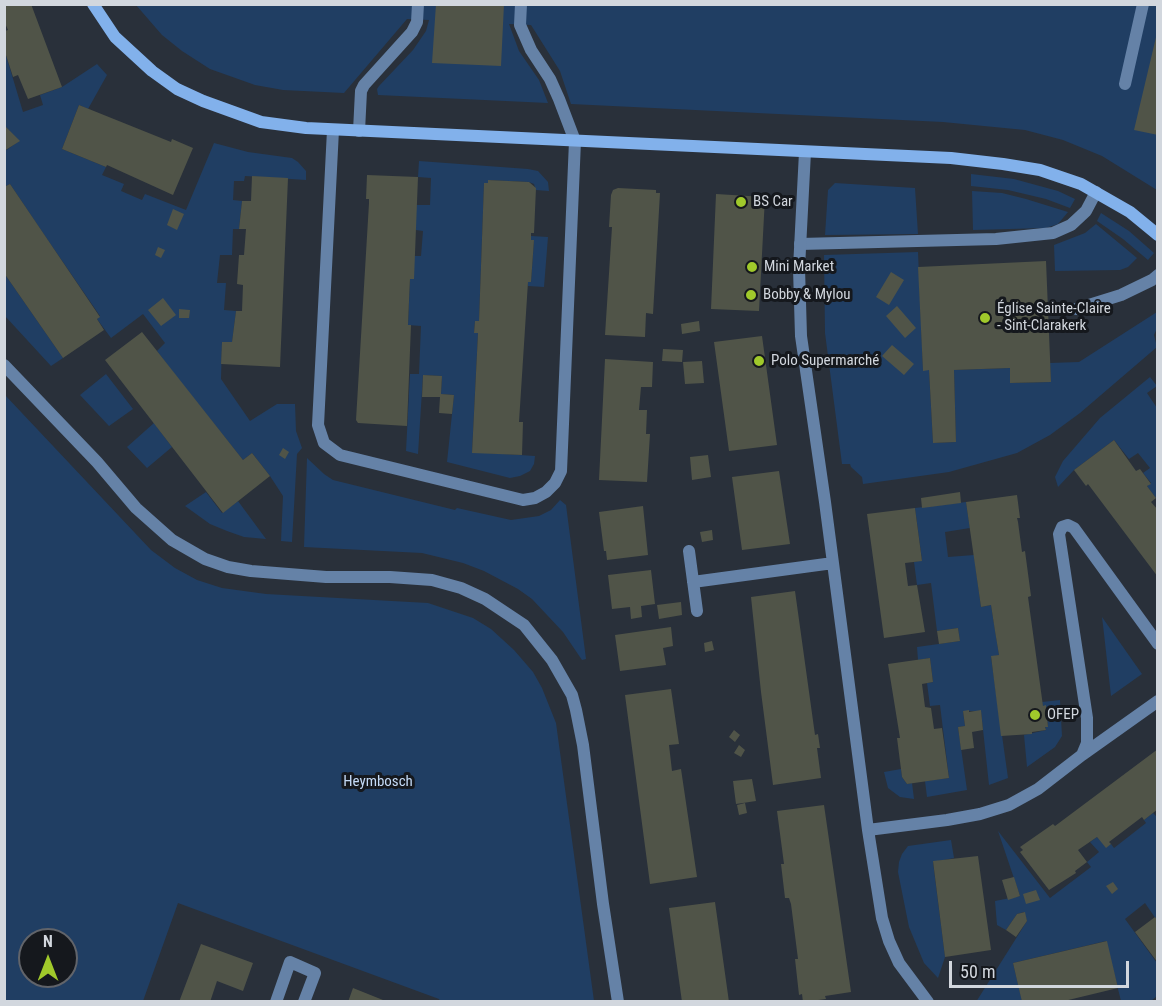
<!DOCTYPE html>
<meta charset="utf-8">
<style>
body{margin:0}
#map{position:relative;width:1162px;height:1006px;overflow:hidden;background:#29303a;font-family:"Roboto Condensed",sans-serif}
canvas{display:block}
.frame{position:absolute;inset:0;border:6px solid #d2d7de;pointer-events:none}
.north{position:absolute;left:18px;top:928px;width:60px;height:60px;box-sizing:border-box;background:#15181d;border:2px solid #61646a;border-radius:50%;rotate:0deg;font-size:16px;font-weight:700;line-height:24px;text-align:center;color:#d2d7de}
.north::after{content:'';display:block;margin:auto;width:21px;height:27px;background:#a0c92b;clip-path:polygon(50% 0,100% 100%,50% 72%,0 100%)}
.scale{position:absolute;left:949px;top:961px;width:180px;height:27px;box-sizing:border-box;border:3px solid #d2d7de;border-top:0;padding-left:8px;font-size:18px;line-height:21px;white-space:nowrap;color:#d2d7de;-webkit-text-stroke:4px #15181d;paint-order:stroke}
</style>
<div id="map">
<canvas width="1162" height="1006"></canvas>
<div class="frame"></div>
<div class="north">N</div>
<div class="scale">50 m</div>
</div>
<script>
const c = document.querySelector('canvas').getContext('2d');
c.lineJoin = 'round';
function fillPath(path, color) { c.fillStyle = color; c.fill(path, 'evenodd'); }
const toPath = rows => new Path2D(rows.map(r => 'M' + r).join(''));
function strokePath(path, color, width, dash) { c.strokeStyle = color; c.lineWidth = width; c.lineCap = dash ? 'butt' : 'round'; c.setLineDash(dash || []); c.stroke(path); }
function label(font, color, halo, rows, align = 'center') {
  c.font = font + ' "Roboto Condensed",sans-serif'; c.lineWidth = 6; c.setLineDash([]); c.textBaseline = 'middle'; c.strokeStyle = halo; c.fillStyle = color; for (const [text, x, y, turn = 0] of rows) {
    c.save(); c.translate(x, y); c.rotate((+turn || 0) * Math.PI / 180); c.textAlign = isNaN(turn) ? turn : align; if (halo) c.strokeText(text, 0, 0); c.fillText(text, 0, 0); c.restore();
  }
}
fillPath(toPath([
 [136,5,1157,5,1157,190,1102,156,1063,140,1025,130,943,122,571,104,560,71,531,25,509,24,519,51,539,80,548,103,378,95,377,89,379,86,413,50,426,31,429,20,407,19,344,93,283,90,255,85,210,69,182,51,162,35],
 [5,52,23,112,43,105,40,95,62,87,97,64,107,75,88,109,79,105,62,149,106,167,102,175,124,184,121,191,142,200,145,194,186,210,214,143,248,152,292,158,298,162,306,171,306,180,245,176,244,181,234,181,233,200,242,201,239,229,233,229,232,255,220,255,217,283,226,283,224,310,236,311,232,342,222,342,221,379,250,421,277,404,295,404,296,431,302,448,297,454,292,542,281,541,283,496,270,476,252,453,243,460,175,375,157,351,165,343,143,314,111,338,97,319,100,316,43,233,10,184,6,186,5,184,5,151,19,141,5,126],
 [419,161,528,169,538,171,548,182,549,191,536,190,534,184,529,182,488,180,488,183,484,183,479,321,475,321,474,333,478,333,472,452,535,456,534,464,530,471,520,476,510,478,447,462,454,395,441,394,442,376,423,375,418,454,406,451,410,374,419,374,421,326,408,325,410,279,414,256,421,256,423,231,416,230,416,205,430,205,431,178,418,177],
 [971,174,1014,179,1058,191,1075,199,1070,208,1046,199,1008,190,971,186],
 [835,183,915,188,918,234,825,235,828,190],
 [972,191,1002,193,1026,199,1068,212,1058,224,1046,228,973,230],
 [1101,213,1129,231,1154,253,1148,260,1123,239,1097,221],
 [1096,224,1137,258,1128,267,1120,270,1055,271,1054,245,1085,233],
 [531,236,548,237,544,287,528,286,528,282,531,282,534,240,531,240],
 [918,252,923,370,929,370,933,443,956,442,954,370,1010,368,1011,383,1051,382,1050,363,1079,362,1157,312,1157,328,1154,335,1157,347,1080,413,1050,435,1017,453,949,472,863,484,862,477,851,467,850,464,842,464,825,333,824,255],
 [4,273,63,358,51,366,5,316],
 [106,374,133,409,109,426,80,395],
 [1150,377,1157,386,1147,393,1157,408,1157,497,1156,498,1147,486,1151,483,1143,473,1150,468,1138,453,1129,459,1114,440,1074,470,1058,487,1055,477,1063,461,1100,418],
 [5,395,151,550,175,568,197,580,222,588,266,594,428,603,473,618,491,629,514,650,533,672,542,688,556,723,594,1001,440,1001,439,999,178,903,143,1001,5,1001],
 [30,940,66,940,66,976,30,976],
 [154,423,172,447,147,468,127,447],
 [307,458,324,474,333,480,455,510,457,508,511,520,539,516,551,510,560,500,566,505,586,659,582,660,563,632,532,599,518,589,484,571,463,563,422,553,304,547],
 [206,492,222,513,238,501,266,539,244,537,227,531,210,524,185,506],
 [966,502,970,528,945,532,948,557,974,555,981,607,991,605,999,655,991,657,1008,778,989,785,981,711,963,711,965,726,958,727,967,790,927,797,925,781,949,778,940,705,930,706,927,683,933,682,930,658,918,660,917,647,960,641,958,628,937,631,931,583,917,585,914,562,922,560,915,508],
 [1102,617,1142,674,1111,696,1103,625],
 [1060,700,1062,736,1055,747,1027,767,1024,735,1046,730,1045,727,1048,726,1046,706,1043,706,1042,702],
 [901,769,902,777,907,784,912,783,914,799,900,797,888,788,884,772],
 [1153,813,1158,818,1157,915,1156,919,1145,903,1125,919,1157,963,1157,996,1151,1001,1121,1001,1106,941,1013,963,1022,1001,976,1002,1027,921,1024,912,1017,914,1006,930,997,925,995,901,1020,896,998,831,1050,898,1091,867,1087,862,1099,852,1090,842,1097,837,1106,847,1111,844,1114,848,1146,823,1144,820],
 [951,840,954,858,933,862,945,957,938,978,924,963,909,927,898,872,899,862,902,854,908,846]
]), '#203e63');
fillPath(toPath([
 [4,4,31,4,62,87,28,99,18,75,13,77,5,52,5,31,8,30,4,21],
 [436,4,504,4,501,66,432,63],
 [1157,33,1158,33,1158,135,1134,130],
 [79,105,171,142,172,139,193,148,173,195,107,165,106,167,62,149],
 [4,125,20,141,4,151],
 [367,175,418,177,414,279,410,279,409,301,408,325,411,325,407,426,358,423,356,420,369,203,369,199,366,199],
 [252,176,288,178,280,367,221,364,222,342,232,342,236,311,242,311,243,285,237,284,239,255,244,255,246,229,239,229,242,201,251,201],
 [488,180,529,182,536,188,534,233,531,233,531,240,534,240,531,282,528,282,519,422,523,422,522,455,472,453,478,333,474,333,475,321,479,321,484,183,488,183],
 [4,184,6,186,10,184,100,317,97,319,104,330,63,358,4,273],
 [618,188,656,190,656,193,660,193,653,314,646,313,645,337,605,335,612,227,609,227,611,195,613,190],
 [716,194,765,197,759,311,711,309],
 [173,209,184,214,177,230,167,225],
 [158,247,165,250,161,258,155,255],
 [1046,261,1051,382,1010,383,1010,368,954,370,956,442,933,443,929,370,923,371,918,267],
 [891,272,904,280,889,305,876,297],
 [163,298,176,315,161,326,148,310],
 [897,306,916,328,905,338,886,316],
 [179,309,190,310,189,318,179,318],
 [699,321,700,331,682,334,681,324],
 [142,332,243,460,252,453,270,476,223,513,105,360],
 [762,336,777,445,729,451,714,342],
 [892,345,914,364,904,375,882,356],
 [663,349,683,350,682,362,662,361],
 [605,359,653,362,652,387,641,387,639,410,647,410,646,434,650,434,647,482,599,480],
 [702,361,704,383,685,384,683,362],
 [423,375,442,376,441,394,454,395,452,414,439,413,440,397,422,397],
 [1114,440,1136,471,1140,469,1151,484,1147,486,1156,498,1151,502,1158,510,1158,577,1088,484,1086,486,1074,470],
 [283,448,289,452,285,459,279,455],
 [708,455,711,477,692,480,690,457],
 [779,471,790,544,742,550,732,477],
 [960,492,961,503,922,508,921,498],
 [1017,495,1020,518,1017,518,1018,522,1022,552,1025,551,1031,596,1028,597,1043,706,1046,705,1048,727,1045,727,1046,730,1032,732,1032,734,1001,736,991,656,999,655,995,631,991,605,981,607,966,502],
 [643,506,648,555,607,560,606,551,604,551,599,512],
 [915,508,922,561,905,563,908,586,917,585,925,632,884,638,867,514],
 [712,530,713,540,702,542,700,532],
 [651,570,655,604,641,606,642,617,631,619,630,607,612,609,608,575],
 [795,591,815,735,818,734,820,748,817,748,821,778,773,785,761,692,751,597],
 [681,602,682,615,659,619,657,605],
 [671,627,673,646,663,648,666,665,620,671,615,635],
 [958,628,960,641,939,644,937,631],
 [712,641,714,650,705,652,704,643],
 [930,658,933,682,922,684,925,707,931,708,934,729,942,728,949,778,907,784,902,777,897,738,900,738,888,664],
 [671,689,679,744,669,745,672,771,681,769,697,877,650,884,625,695],
 [969,710,969,712,981,710,983,730,972,732,974,748,961,750,958,727,965,726,963,711],
 [734,730,740,735,735,742,729,737],
 [739,745,745,750,741,757,734,753],
 [1158,749,1158,809,1144,820,1142,817,1109,842,1111,844,1106,848,1097,837,1078,850,1087,862,1075,871,1076,873,1049,890,1020,852,1023,850,1020,847,1053,824,1055,826],
 [752,779,756,801,736,804,733,781],
 [745,803,747,813,739,815,737,805],
 [824,805,851,992,825,996,826,999,803,1002,802,994,799,995,795,959,798,959,791,904,789,898,785,898,781,864,784,864,777,811],
 [978,856,991,950,945,957,933,861],
 [1014,877,1020,896,1008,900,1002,880],
 [1113,882,1118,889,1112,894,1106,886],
 [1036,890,1040,900,1026,904,1023,894],
 [715,902,729,1002,682,1002,669,908],
 [1025,912,1027,921,1016,937,1006,930,1017,914],
 [1155,917,1158,921,1158,963,1135,932],
 [1107,941,1118,988,1060,1002,1022,1002,1013,963],
 [201,944,253,963,243,991,217,981,210,1002,179,1002],
 [353,988,383,1000,383,1002,348,1002]
]), '#505448');
strokePath(toPath([
 [521,4,520,25,531,50,550,79,559,99,575,141],
 [1125,84,1143,4],
 [359,131,361,91,364,85,412,32,417,22,418,4],
 [800,244,996,239,1053,233,1071,225,1086,211,1096,192],
 [1076,309,1121,295,1152,280,1158,275]
]), '#6582a7', 12);
strokePath(toPath([
 [333,130,318,425,324,443,340,455,523,500,535,498,546,492,555,483,561,471,575,141],
 [805,152,799,268,801,336,825,502,868,830,882,918,889,941,899,963,928,1002],
 [4,365,97,462,136,508,172,540,205,559,228,567,251,571,326,577,390,577,432,580,461,588,485,599,524,625,552,660,572,695,576,710,583,745,603,904,618,1002],
 [689,551,697,611],
 [693,582,833,563],
 [1158,644,1074,528,1068,525,1062,527,1059,534,1087,718,1087,743,1082,755,1158,701],
 [868,830,947,820,980,814,1009,805,1038,789,1082,755],
 [276,1002,290,962,315,973,304,1002]
]), '#6582a7', 12);
strokePath(toPath([
 [93,4,115,37,152,71,177,89,203,101,261,122,306,128,951,158,1003,164,1040,170,1081,184,1130,212,1158,235]
]), '#82b1eb', 12);
for (const [x, y, r, color] of [
 [741,202,6,"#a0c92b"],
 [752,267,6,"#a0c92b"],
 [751,295,6,"#a0c92b"],
 [985,318,6,"#a0c92b"],
 [759,361,6,"#a0c92b"],
 [1035,715,6,"#a0c92b"]
]) { const dot = new Path2D(); dot.arc(x, y, r, 0, 2 * Math.PI); c.fillStyle = color; c.fill(dot); strokePath(dot, '#15181d', 2); }
label('15px', '#d2d7de', '#15181d', [
 ["BS Car",753,202],
 ["Mini Market",764,267],
 ["Bobby & Mylou",763,295],
 ["Église Sainte-Claire",997,309],
 ["- Sint-Clarakerk",997,326],
 ["Polo Supermarché",771,361],
 ["OFEP",1047,715]
], 'left');
label('15px', '#c4daf6', '#15181d', [
 ["Heymbosch",378,782]
]);
</script>
